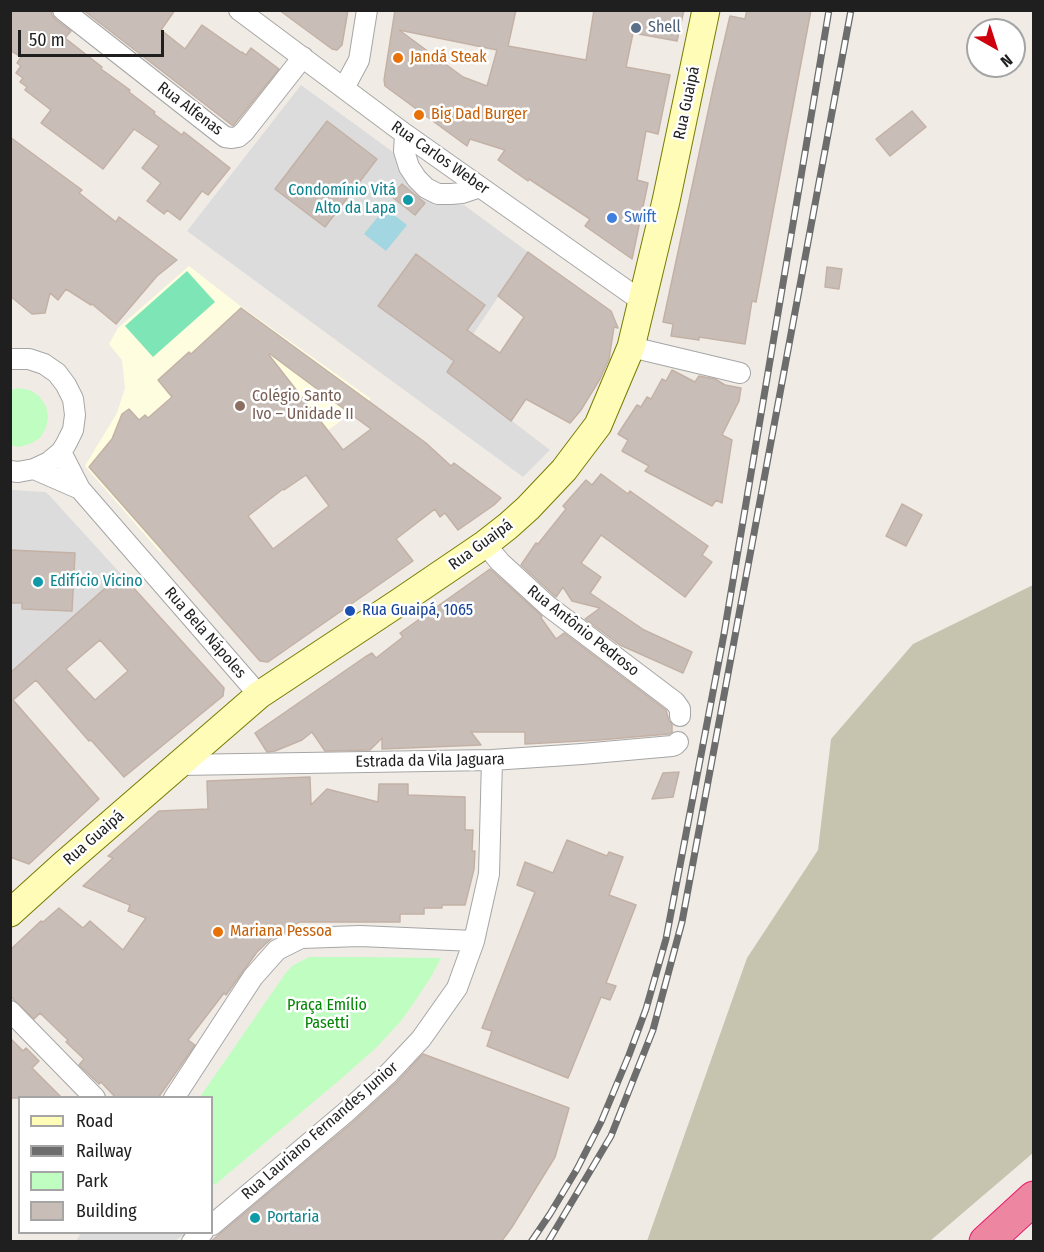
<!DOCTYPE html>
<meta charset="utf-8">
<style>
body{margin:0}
#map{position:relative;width:1044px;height:1252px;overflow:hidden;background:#f0ece5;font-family:"Fira Sans Condensed",sans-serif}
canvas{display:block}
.frame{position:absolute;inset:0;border:12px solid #1f1f1f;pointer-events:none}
.legend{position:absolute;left:18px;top:1096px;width:195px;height:138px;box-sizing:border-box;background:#fff;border:2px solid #a5a5a5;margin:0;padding:8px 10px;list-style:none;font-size:18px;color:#1f1f1f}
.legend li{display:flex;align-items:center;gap:12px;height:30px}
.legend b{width:30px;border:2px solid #a5a5a5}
.north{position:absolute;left:966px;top:18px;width:60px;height:60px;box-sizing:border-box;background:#fff;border:2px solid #a5a5a5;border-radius:50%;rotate:141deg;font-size:16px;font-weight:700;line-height:24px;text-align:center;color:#1f1f1f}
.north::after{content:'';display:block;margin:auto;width:21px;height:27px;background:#ce000e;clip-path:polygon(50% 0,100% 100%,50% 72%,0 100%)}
.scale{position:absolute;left:18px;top:30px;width:146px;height:27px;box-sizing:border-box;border:3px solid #1f1f1f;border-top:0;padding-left:8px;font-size:18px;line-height:21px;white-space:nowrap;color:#1f1f1f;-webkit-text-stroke:4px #fff;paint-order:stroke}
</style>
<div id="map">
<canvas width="1044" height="1252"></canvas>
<div class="frame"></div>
<ul class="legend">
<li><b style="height:8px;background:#fefcb6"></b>Road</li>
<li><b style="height:8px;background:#6d6d6d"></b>Railway</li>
<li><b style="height:16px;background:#bffdc0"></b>Park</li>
<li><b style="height:16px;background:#c9beb7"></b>Building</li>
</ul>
<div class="north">N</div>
<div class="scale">50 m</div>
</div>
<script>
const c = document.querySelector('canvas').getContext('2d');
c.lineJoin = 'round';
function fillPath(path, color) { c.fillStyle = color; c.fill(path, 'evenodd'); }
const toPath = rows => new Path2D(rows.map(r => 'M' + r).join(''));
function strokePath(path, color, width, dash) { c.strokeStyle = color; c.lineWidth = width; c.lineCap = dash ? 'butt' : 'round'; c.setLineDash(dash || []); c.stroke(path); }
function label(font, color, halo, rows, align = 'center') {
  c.font = font + ' "Fira Sans Condensed",sans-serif'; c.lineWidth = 5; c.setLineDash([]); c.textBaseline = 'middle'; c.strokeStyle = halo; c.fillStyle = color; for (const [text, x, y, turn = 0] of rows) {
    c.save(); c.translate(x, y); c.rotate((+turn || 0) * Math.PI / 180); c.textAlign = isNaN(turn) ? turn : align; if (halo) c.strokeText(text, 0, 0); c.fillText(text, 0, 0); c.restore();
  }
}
fillPath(toPath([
 [301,85,393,152,398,170,408,184,422,195,444,203,464,205,528,252,448,372,550,450,523,477,187,231],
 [11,490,45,492,49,495,121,574,11,673],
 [77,1233,186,1233,175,1241,76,1241,80,1235]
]), '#dddcdc');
fillPath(toPath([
 [189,266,239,305,371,399,160,552,85,466,117,413,125,388,122,360,109,344,118,328]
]), '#fffddf');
fillPath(toPath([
 [1033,585,1033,1153,930,1241,647,1241,747,958,818,850,831,739,913,644]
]), '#c6c4af');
fillPath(toPath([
 [18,388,30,390,39,396,46,406,48,417,46,428,40,438,30,444,19,447,10,445,11,390],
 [309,957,357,957,441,958,431,977,413,1004,400,1022,377,1047,342,1078,216,1184,212,1185,212,1098,200,1097,285,974,292,966]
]), '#bffdc0');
fillPath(toPath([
 [187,271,215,302,153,357,125,326]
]), '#7ee5b6');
fillPath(toPath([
 [385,208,407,225,386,251,364,234]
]), '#a2d7e1');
const building = toPath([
 [10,10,51,10,52,15,55,19,71,31,65,38,102,67,101,69,130,90,129,92,155,112,154,114,182,135,184,132,230,168,208,195,202,191,180,220,167,210,164,214,147,201,161,183,142,168,159,146,134,129,103,169,41,123,51,110,25,90,27,87,20,82,23,78,16,73,21,66,17,63,21,57,10,50,10,10],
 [83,10,175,10,161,30,185,49,202,25,242,53,242,52,246,55,251,48,279,69,233,126,83,10],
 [279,10,348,10,342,45,337,50,332,49,279,10],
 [395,10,516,10,508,46,586,60,594,10,684,10,677,41,633,33,626,67,670,75,658,134,646,131,637,180,648,183,632,259,585,226,590,219,529,179,528,181,498,160,505,150,470,139,467,146,385,86,384,80,395,10],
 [399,30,497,50,487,86,463,77,399,30],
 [747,10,811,10,756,302,752,301,745,344,699,337,699,340,671,336,673,324,663,322,714,84,730,16,745,19,747,10],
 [912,111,926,127,890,156,876,139,912,111],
 [327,121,377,159,325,227,275,189,327,121],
 [10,137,82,190,79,193,116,222,119,217,177,260,157,276,116,324,92,304,91,305,66,289,58,300,50,293,45,313,32,314,10,296,10,137],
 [402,184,425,203,415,215,391,196,402,184],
 [528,252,611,311,618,328,614,327,609,359,600,379,581,410,570,423,526,399,511,421,447,372,454,361,378,306,416,254,485,305,467,330,500,353,524,317,498,296,528,252],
 [827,267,842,269,839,289,825,287,827,267],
 [241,308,426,443,451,466,454,463,501,498,494,505,458,530,445,513,440,517,435,509,396,539,413,561,268,662,260,661,89,467,112,439,122,414,129,409,139,420,145,415,148,418,172,397,158,380,189,352,191,354,241,308],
 [270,354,371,429,343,450,269,355,270,354],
 [306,475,329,506,273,549,248,516,283,489,284,490,306,475],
 [672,370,695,382,699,376,715,379,725,385,741,388,739,401,722,435,732,440,722,503,716,500,712,506,645,471,649,466,622,451,628,440,618,434,637,405,641,407,647,397,651,399,662,379,666,381,672,370],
 [601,474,628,494,630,491,708,546,702,555,712,562,685,597,601,535,581,563,601,577,590,593,644,630,692,652,683,673,620,645,585,619,600,608,572,601,563,587,556,597,521,565,536,543,538,544,566,509,563,506,586,480,592,485,601,474],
 [902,504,922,515,906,546,886,536,902,504],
 [10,550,75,553,72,611,22,609,22,603,10,603,10,550],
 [490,569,542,616,541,618,556,639,564,633,666,710,669,721,672,724,672,732,669,734,599,740,525,744,525,732,471,732,481,745,382,749,382,738,370,750,325,751,312,732,302,740,275,751,267,752,255,733,365,657,372,653,376,658,403,637,400,633,490,569],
 [121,574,224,688,223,696,124,777,91,740,89,741,36,680,13,700,99,799,29,864,10,857,10,673,121,574],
 [100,640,128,671,95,700,66,669,100,640],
 [679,772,673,797,652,799,663,773,679,772],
 [310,777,311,805,327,789,378,802,379,784,408,784,408,795,465,797,465,830,473,830,472,851,475,851,474,869,465,905,442,905,442,908,424,908,424,914,400,914,400,922,299,922,281,935,271,939,257,952,226,995,224,993,188,1040,195,1045,158,1098,116,1098,101,1082,99,1084,79,1065,84,1059,66,1042,68,1040,40,1013,34,1019,10,996,10,950,41,921,43,922,59,908,83,928,90,921,123,950,146,918,128,911,130,905,83,886,113,858,108,856,159,811,208,809,207,781,310,777],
 [567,840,607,856,609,852,623,857,609,895,636,905,606,983,616,986,610,1000,601,997,568,1078,487,1046,492,1031,482,1028,535,892,517,885,525,862,553,873,567,840],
 [10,1038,23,1051,26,1048,39,1061,32,1068,62,1098,10,1098,10,1038],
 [423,1054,569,1108,555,1157,512,1227,501,1242,210,1242,353,1122,397,1082,423,1054]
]);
fillPath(building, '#c9beb7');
strokePath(building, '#c3b1a6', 1.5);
const street = toPath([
 [63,10,225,137,232,138,238,137,244,132,303,57],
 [239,10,405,134,643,302],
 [344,88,359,60,367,10],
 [405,134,404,151,409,167,417,179,426,188,438,194,451,194,462,193,480,187],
 [631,347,740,373],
 [10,359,29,359,44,364,57,373,66,385,73,399,75,415,73,430,66,444,61,452,49,462,34,469,18,472,10,471],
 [61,452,80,489,259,695],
 [34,469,80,489],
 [485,544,500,562,548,606,675,702,680,709,680,716],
 [179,765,492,760,582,754,672,746,675,745,678,742],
 [10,1011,95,1098],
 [174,1098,253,977,277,950,301,938,360,936,474,941],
 [212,1225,345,1113,389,1073,421,1039,457,988,474,941,489,874,492,760],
 [192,1242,203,1232]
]);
const secondary = toPath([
 [10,913,63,865,259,695,398,603,485,544,508,526,528,508,564,470,598,425,631,347,666,201,706,10]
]);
const highway = toPath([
 [986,1242,1034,1198]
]);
strokePath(street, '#a6a6a6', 22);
strokePath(secondary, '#777c00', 29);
strokePath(highway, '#e7196e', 35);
strokePath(street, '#fff', 20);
strokePath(secondary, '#fefcb6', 27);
strokePath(highway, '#ed87a1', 33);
const rail = toPath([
 [531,1242,550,1214,577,1169,601,1122,629,1055,646,1009,666,939,724,634,829,10],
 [548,1242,611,1136,653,1030,682,922,851,10]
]);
strokePath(rail, '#6d6d6d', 7);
strokePath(rail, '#fff', 4.5, [14]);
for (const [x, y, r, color] of [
 [636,28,6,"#5c6f8a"],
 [398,58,6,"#e8710a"],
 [419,115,6,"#e8710a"],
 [408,200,6,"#0f9aa8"],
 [612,218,6,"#3f7fe0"],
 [240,406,6,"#8d6e63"],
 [38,582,6,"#0f9aa8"],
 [350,611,6,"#1a4fb4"],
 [218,932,6,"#e8710a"],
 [255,1218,6,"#0f9aa8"]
]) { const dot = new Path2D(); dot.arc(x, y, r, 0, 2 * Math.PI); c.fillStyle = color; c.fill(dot); strokePath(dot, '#fff', 2); }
label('16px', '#4e5e75', '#fff', [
 ["Shell",648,28]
], 'left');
label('16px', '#c56008', '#fff', [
 ["Jandá Steak",410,58],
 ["Big Dad Burger",431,115],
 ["Mariana Pessoa",230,932]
], 'left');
label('16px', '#1f1f1f', '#fff', [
 ["Rua Guaipá",687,103,-78],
 ["Rua Alfenas",190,109,37],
 ["Rua Carlos Weber",440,158,35],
 ["Rua Guaipá",481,545,-36],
 ["Rua Antônio Pedroso",583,631,38],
 ["Rua Bela Nápoles",205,633,49],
 ["Estrada da Vila Jaguara",430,761,-1],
 ["Rua Guaipá",94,838,-41],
 ["Rua Lauriano Fernandes Junior",320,1131,-41]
]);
label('16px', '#0d838f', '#fff', [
 ["Condomínio Vitá",396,191,"right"],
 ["Alto da Lapa",396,209,"right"],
 ["Edifício Vicino",50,582],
 ["Portaria",267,1218]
], 'left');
label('16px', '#366cbe', '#fff', [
 ["Swift",624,218]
], 'left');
label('16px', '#785e54', '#fff', [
 ["Colégio Santo",252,397],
 ["Ivo – Unidade II",252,415]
], 'left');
label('16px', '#164399', '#fff', [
 ["Rua Guaipá, 1065",362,611]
], 'left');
label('16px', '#048606', '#fff', [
 ["Praça Emílio",327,1006],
 ["Pasetti",327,1024]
]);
</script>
